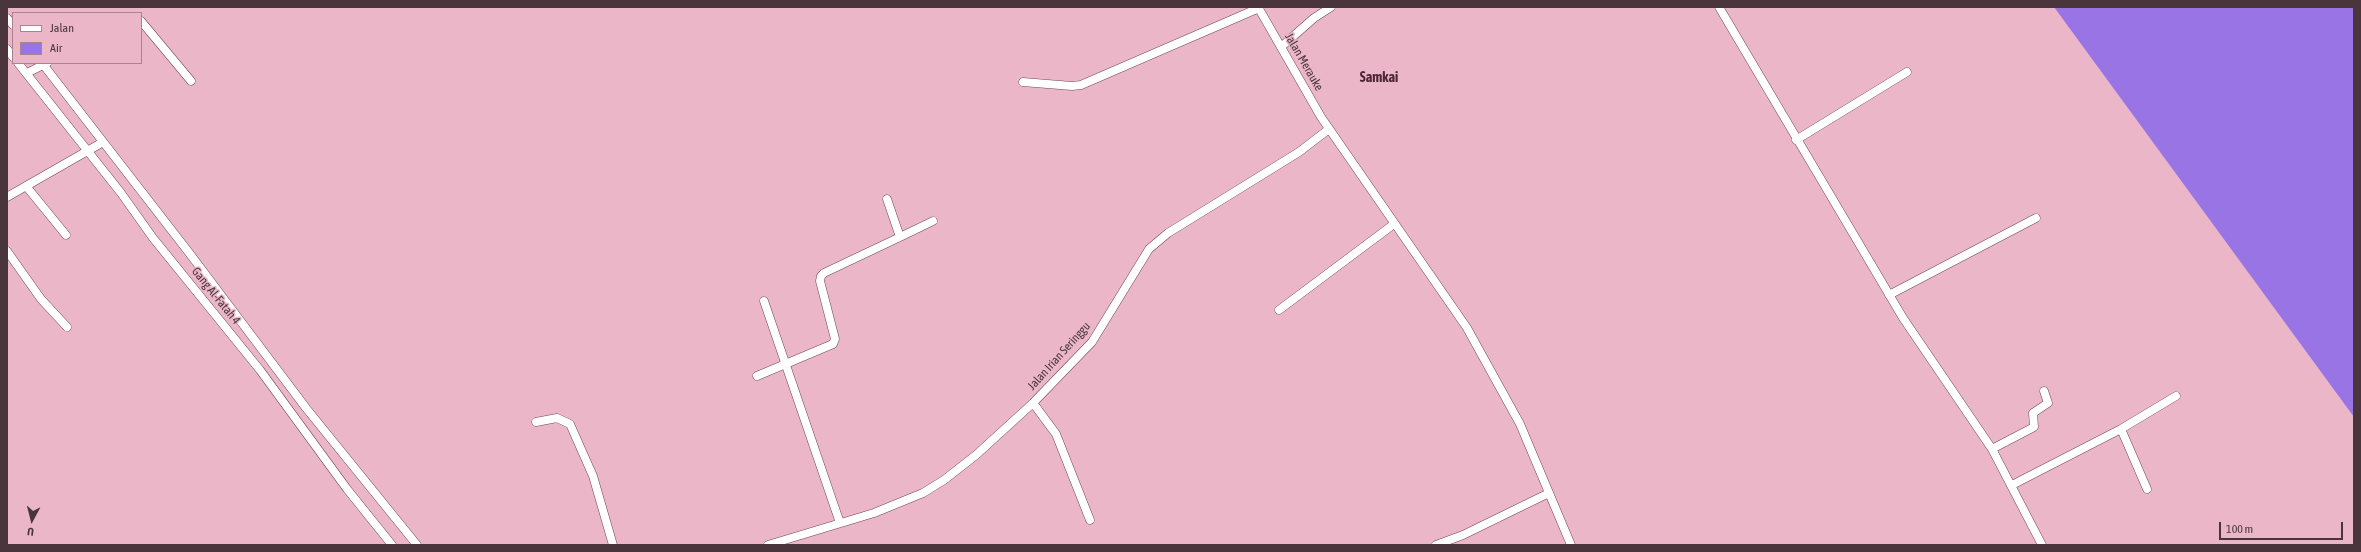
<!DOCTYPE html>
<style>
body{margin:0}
#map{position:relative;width:2361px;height:552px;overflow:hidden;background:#eab6c8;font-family:"Asap Condensed",sans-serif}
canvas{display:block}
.frame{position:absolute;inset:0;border:8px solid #4a353c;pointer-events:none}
.legend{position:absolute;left:12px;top:12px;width:130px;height:52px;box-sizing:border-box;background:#eab6c8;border:1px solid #aa8290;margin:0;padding:5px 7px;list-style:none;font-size:12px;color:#4a353c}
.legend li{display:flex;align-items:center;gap:8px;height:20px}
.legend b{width:20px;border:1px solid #aa8290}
.north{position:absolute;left:12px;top:500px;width:40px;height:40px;-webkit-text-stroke:3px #eab6c8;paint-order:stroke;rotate:187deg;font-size:11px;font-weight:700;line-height:16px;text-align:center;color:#4a353c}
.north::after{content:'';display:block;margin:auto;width:14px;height:18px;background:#4a353c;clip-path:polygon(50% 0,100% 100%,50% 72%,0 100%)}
.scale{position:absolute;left:2219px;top:522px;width:124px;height:18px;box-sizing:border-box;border:2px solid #4a353c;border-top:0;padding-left:5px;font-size:12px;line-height:14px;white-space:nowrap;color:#4a353c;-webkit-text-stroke:3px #eab6c8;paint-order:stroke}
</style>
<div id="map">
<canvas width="2361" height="552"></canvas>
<div class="frame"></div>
<ul class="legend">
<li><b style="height:5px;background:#fff"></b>Jalan</li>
<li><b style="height:11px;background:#9974e5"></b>Air</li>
</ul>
<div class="north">U</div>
<div class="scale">100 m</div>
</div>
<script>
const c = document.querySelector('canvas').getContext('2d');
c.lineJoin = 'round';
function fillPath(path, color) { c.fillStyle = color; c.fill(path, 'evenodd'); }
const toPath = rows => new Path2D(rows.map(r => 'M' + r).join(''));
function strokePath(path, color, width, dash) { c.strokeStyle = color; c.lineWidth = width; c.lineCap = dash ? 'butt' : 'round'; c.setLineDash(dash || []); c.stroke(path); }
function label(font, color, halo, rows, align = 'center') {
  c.font = font + ' "Asap Condensed",sans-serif'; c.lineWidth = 3; c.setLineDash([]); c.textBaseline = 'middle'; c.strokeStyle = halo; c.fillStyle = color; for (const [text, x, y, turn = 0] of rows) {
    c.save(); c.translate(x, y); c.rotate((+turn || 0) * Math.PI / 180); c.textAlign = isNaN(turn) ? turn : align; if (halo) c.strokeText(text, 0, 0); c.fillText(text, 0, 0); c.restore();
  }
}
fillPath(toPath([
 [2054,7,2354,7,2354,417]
]), '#9974e5');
const minor = toPath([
 [1258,7,1321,117,1467,328,1520,424,1571,545],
 [1719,7,1903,318,1992,449,2042,545],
 [7,18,13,25],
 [141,21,191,81],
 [1281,47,1314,18,1331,7],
 [7,49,13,57],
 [18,63,121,193,153,238,260,370,347,489,392,545],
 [42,63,190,254,306,408,417,545],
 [27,73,47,63],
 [1023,82,1072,86,1081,85,1259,8],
 [1796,140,1907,72],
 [26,186,66,235],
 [7,197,103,142],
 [900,237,933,221],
 [7,251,41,299,67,327],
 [1889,295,2036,218],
 [764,301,840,523],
 [1279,310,1394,224],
 [757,376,833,344,835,339,820,281,821,276,824,273,900,237,887,199],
 [1033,403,1056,434,1090,520],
 [536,422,557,418,570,424,593,476,613,545],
 [1992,449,2034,427,2033,413,2048,403,2044,391],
 [2012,485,2121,429],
 [2147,489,2121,429,2176,396],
 [768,545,874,513,923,493,944,480,976,455,1033,403,1092,342,1149,249,1168,233,1299,152,1329,129],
 [1436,545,1463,535,1549,493]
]);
strokePath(minor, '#724656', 9);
strokePath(minor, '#fff', 8);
label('12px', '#4a353c', '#eab6c8', [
 ["Jalan Merauke",1304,62,60],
 ["Gang Al-Fatah 4",216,296,51],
 ["Jalan Irian Seringgu",1059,356,-48]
]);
label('bold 14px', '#502737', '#eab6c8', [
 ["Samkai",1379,78]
]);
</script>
